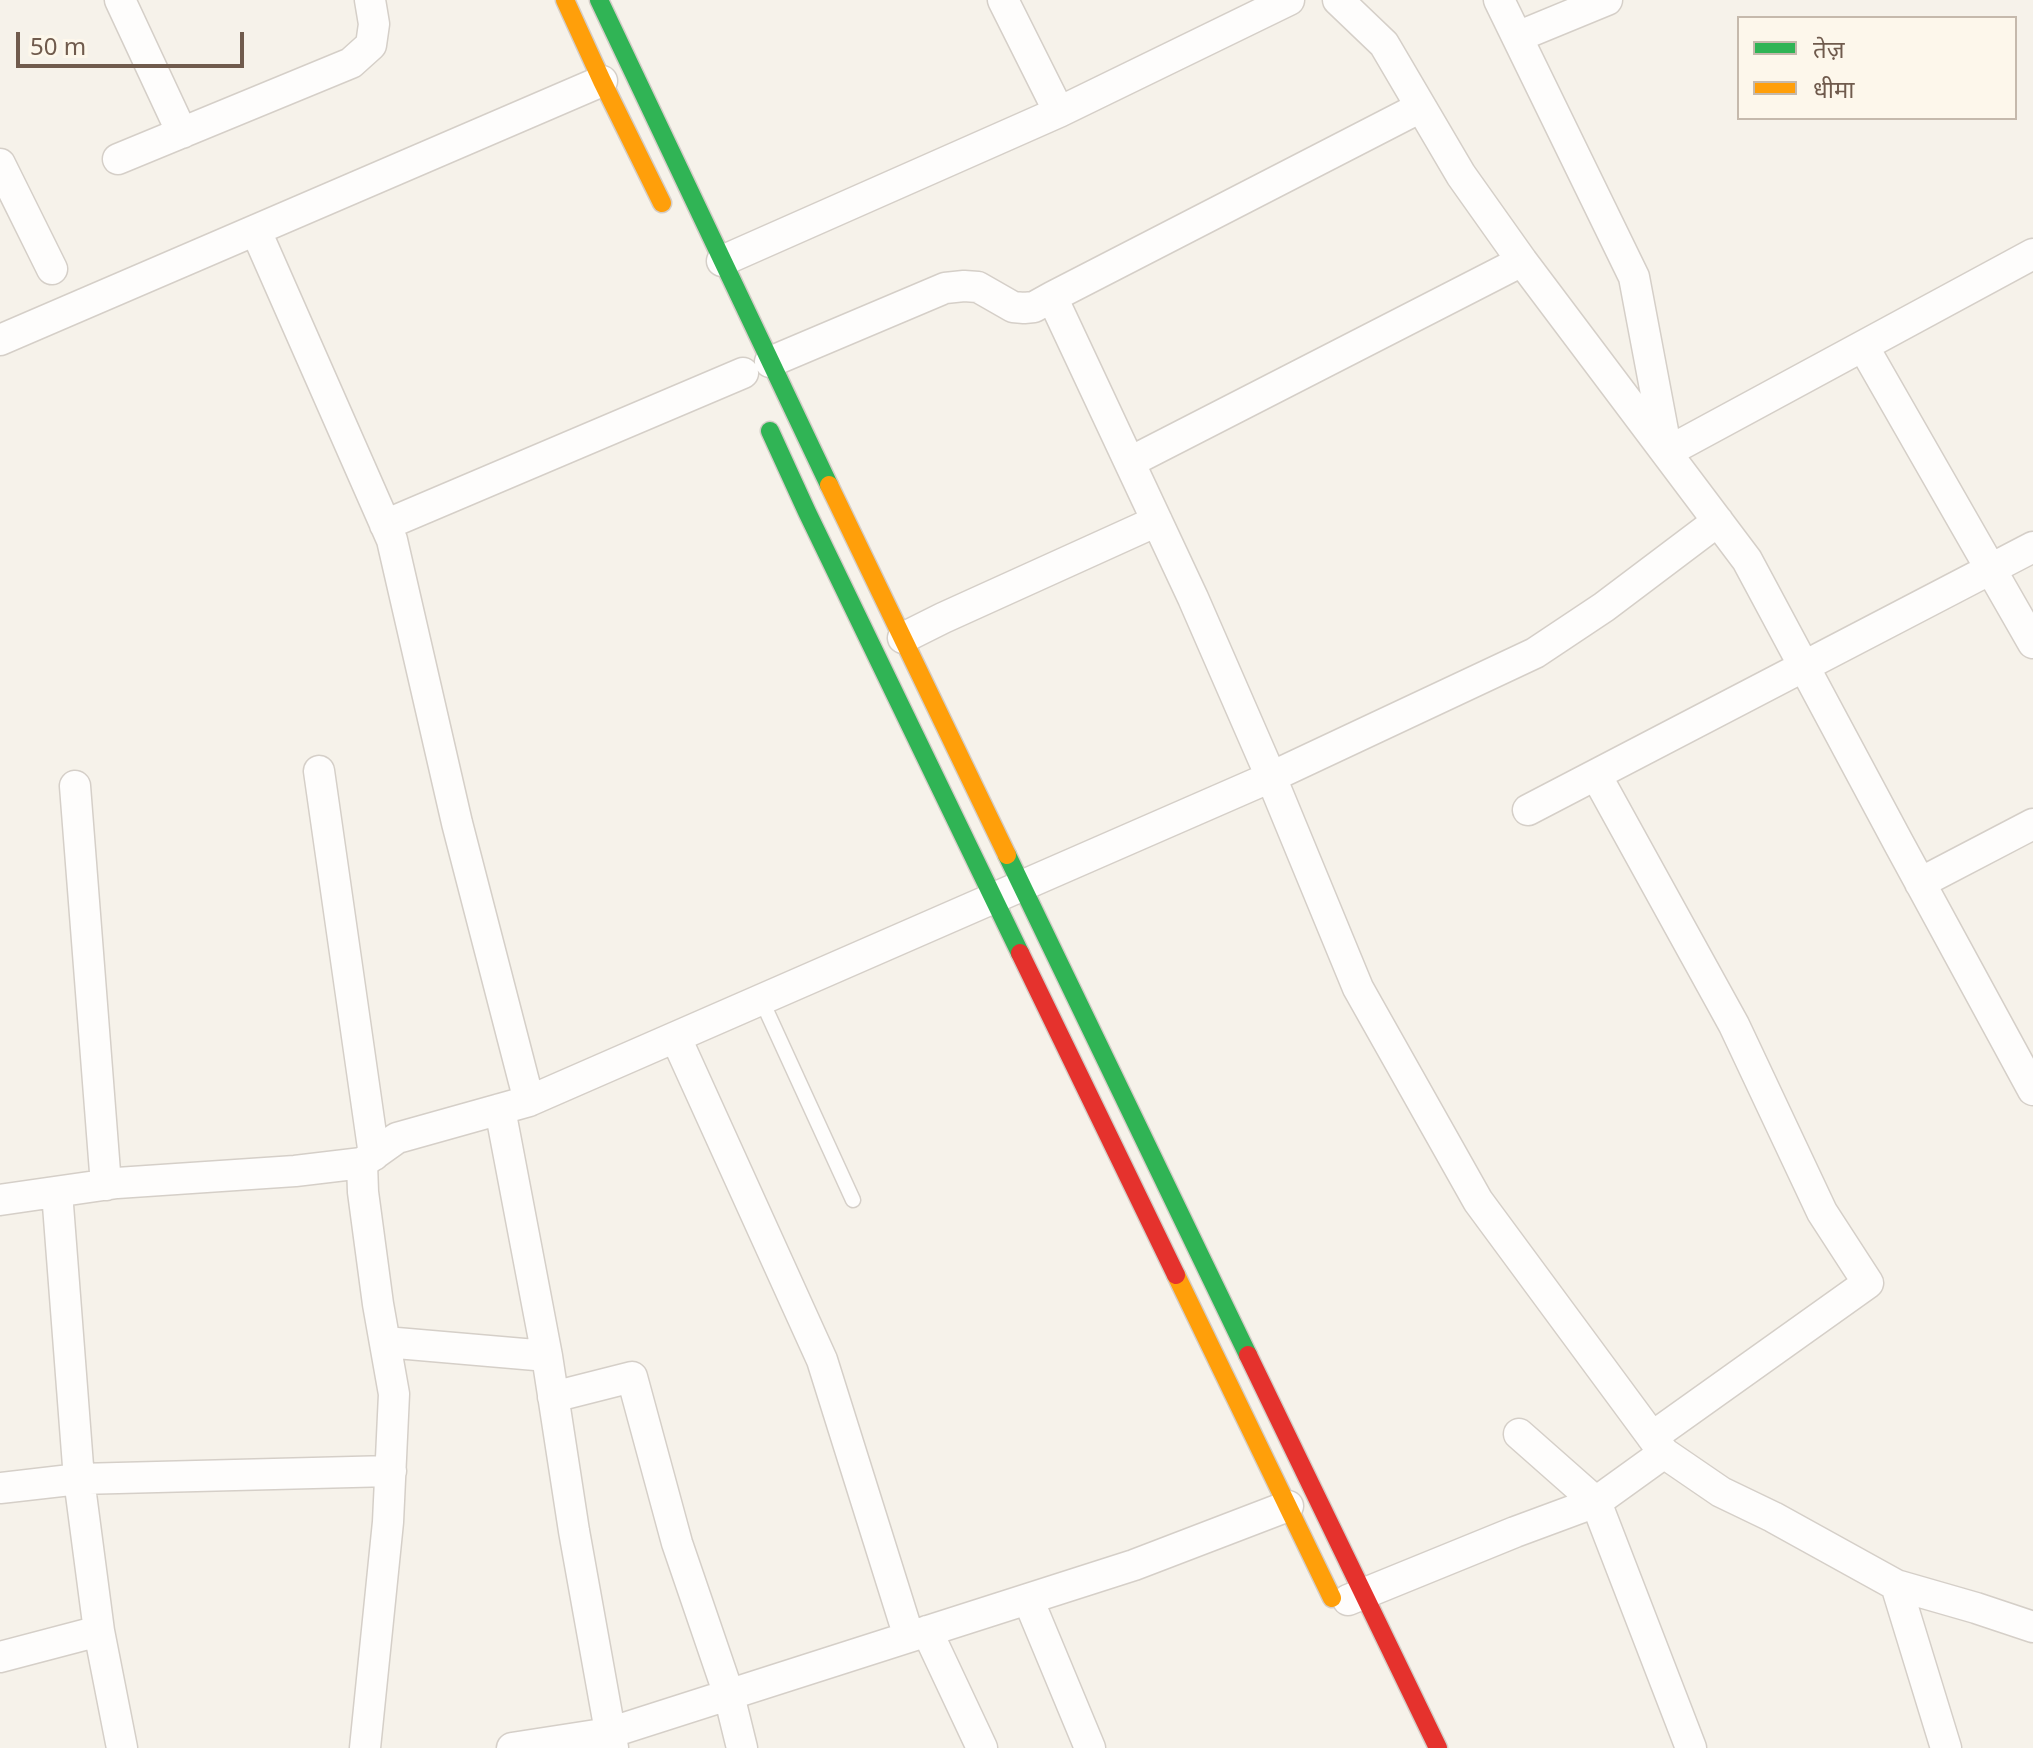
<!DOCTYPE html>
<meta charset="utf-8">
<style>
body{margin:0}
#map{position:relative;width:2033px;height:1748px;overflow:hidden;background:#f6f2ea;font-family:"Noto Sans","Noto Sans Devanagari",sans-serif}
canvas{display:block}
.legend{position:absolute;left:1737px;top:16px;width:280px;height:104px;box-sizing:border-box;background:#fdf7eb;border:2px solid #c5b9ac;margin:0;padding:10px 14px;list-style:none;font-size:24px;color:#705b4d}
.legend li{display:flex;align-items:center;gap:16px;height:40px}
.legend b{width:40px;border:2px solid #c5b9ac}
.scale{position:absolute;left:16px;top:32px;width:228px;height:36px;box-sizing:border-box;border:4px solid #705b4d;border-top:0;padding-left:10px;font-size:24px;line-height:28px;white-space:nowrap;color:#705b4d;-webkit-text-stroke:6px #fdf7eb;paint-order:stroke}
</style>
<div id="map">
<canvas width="2033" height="1748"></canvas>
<ul class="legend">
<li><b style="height:10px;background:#30b455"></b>तेज़</li>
<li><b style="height:10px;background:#ff9f0a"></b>धीमा</li>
</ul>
<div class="scale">50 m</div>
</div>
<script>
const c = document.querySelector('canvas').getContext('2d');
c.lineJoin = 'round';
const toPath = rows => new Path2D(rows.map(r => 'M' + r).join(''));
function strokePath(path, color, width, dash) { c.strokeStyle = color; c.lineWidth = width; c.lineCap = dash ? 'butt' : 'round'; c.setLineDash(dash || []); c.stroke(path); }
const lane = toPath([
 [761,999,853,1200]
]);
const street = toPath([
 [120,0,182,133],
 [1003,0,1059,112],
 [1338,0,1384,44,1461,175,1522,261,1747,560,1898,842,2033,1090],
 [1499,0,1634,277,1667,452,2033,254],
 [1517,37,1607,0],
 [1421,107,1052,297,1193,598,1271,777,1358,988,1478,1201,1664,1453,1721,1492,1773,1517,1896,1585,1976,1608,2033,1627],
 [118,159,351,63,371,45,374,24,370,0],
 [0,164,52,269],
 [256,231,392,540,457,823,529,1101],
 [722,261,1059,112,1289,0],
 [0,340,602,81],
 [1863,346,2033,643],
 [770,362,945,288,964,286,978,287,1013,307,1024,308,1034,307,1052,297],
 [1130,462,1522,261],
 [385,525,743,373],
 [903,638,943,618,1157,521],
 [319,771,374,1155],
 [1596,775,1734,1025,1822,1212,1868,1283,1652,1437],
 [75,786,106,1185],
 [1528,810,2033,547],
 [1920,883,2033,824],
 [676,1038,822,1360,909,1637],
 [500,1109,547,1356,574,1531,613,1748],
 [362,1163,363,1192,378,1304,394,1394,388,1522,365,1748],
 [57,1192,79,1479,99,1631,122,1748],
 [0,1200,117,1183,295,1171,362,1163,397,1138,529,1101,1271,777,1535,653,1604,607,1718,521],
 [385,1342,547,1356],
 [553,1397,632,1377,677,1543,729,1695,742,1748],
 [1519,1434,1596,1502,1691,1748],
 [0,1488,79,1479,391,1471],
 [1896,1585,1946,1748],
 [1028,1599,1090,1748],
 [1348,1600,1515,1532,1596,1502,1664,1453],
 [927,1631,982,1748],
 [0,1657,99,1631],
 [512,1748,609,1733,1134,1565,1288,1506]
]);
const fast = toPath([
 [599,0,829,485],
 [770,431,807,512,1020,953],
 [1007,855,1248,1355]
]);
const slow = toPath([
 [565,0,602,81,662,203],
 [829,485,1007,855],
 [1176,1275,1332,1598]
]);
const jam = toPath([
 [1020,953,1176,1275],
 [1248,1355,1438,1748]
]);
strokePath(lane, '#d5cfc8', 17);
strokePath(street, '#d5cfc8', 33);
strokePath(fast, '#d4cdc7', 21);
strokePath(slow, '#d4cdc7', 21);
strokePath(jam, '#d4cdc7', 21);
strokePath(lane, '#fefdfc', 14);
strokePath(street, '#fefdfc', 30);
strokePath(fast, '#30b455', 18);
strokePath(slow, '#ff9f0a', 18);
strokePath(jam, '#e5322d', 18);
</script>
